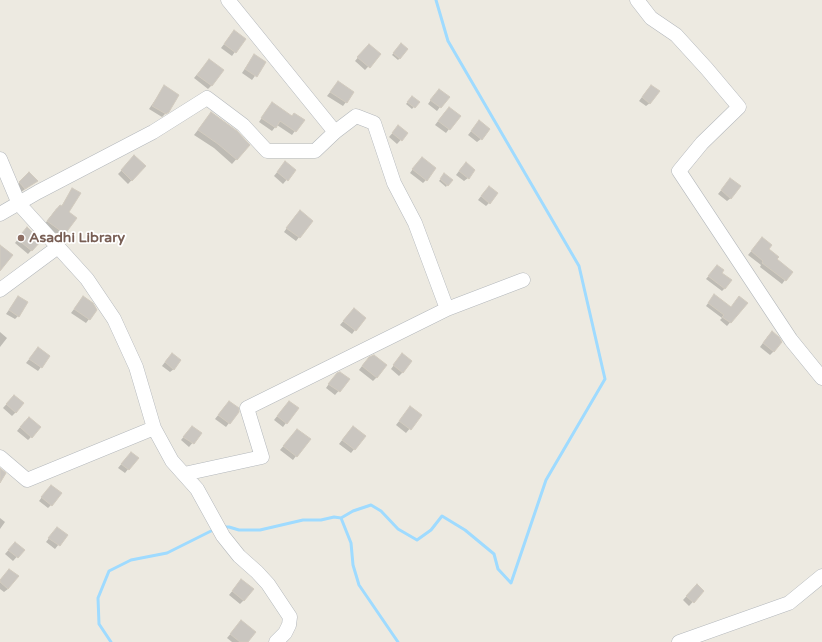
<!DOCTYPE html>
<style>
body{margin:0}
canvas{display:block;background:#edeae1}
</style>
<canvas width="822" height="642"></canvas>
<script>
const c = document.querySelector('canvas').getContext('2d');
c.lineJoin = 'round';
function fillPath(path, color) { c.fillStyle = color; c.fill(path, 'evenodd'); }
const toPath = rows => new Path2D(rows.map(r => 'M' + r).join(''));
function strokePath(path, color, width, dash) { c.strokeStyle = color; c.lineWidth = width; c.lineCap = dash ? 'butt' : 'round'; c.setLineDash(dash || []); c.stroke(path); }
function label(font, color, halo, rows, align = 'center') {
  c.font = font + ' "Varela Round",sans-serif'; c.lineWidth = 3.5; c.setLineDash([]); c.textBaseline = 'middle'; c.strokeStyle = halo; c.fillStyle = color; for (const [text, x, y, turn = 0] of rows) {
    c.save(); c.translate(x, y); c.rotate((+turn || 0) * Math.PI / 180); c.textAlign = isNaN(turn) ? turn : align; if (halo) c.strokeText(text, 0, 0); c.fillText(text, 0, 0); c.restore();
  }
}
fillPath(toPath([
 [234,31,244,39,232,56,221,48],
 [399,46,400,58,398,60,392,55],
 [365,49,380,54,365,70,355,61],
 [254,55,265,62,252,80,242,73],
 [209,60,212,85,208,89,194,78],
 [338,82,346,102,343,106,327,96],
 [164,87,168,111,162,117,149,109],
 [648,89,650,103,646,106,639,101],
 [435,94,440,107,437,111,428,104],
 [411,98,418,102,412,109,406,104],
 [269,107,292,116,303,120,292,135,277,125,272,131,259,122],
 [445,112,449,129,446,133,435,125],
 [211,113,249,145,232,164,214,148,194,135],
 [476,125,481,139,477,142,468,135],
 [395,130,407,133,397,144,389,137],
 [135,157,145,166,128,184,118,174],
 [418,162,426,180,423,183,410,173],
 [282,166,295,170,283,184,274,176],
 [462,167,468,178,464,181,456,175],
 [29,174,37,181,21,192,16,186],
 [443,176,447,185,446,187,439,181],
 [727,183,731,198,727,201,718,194],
 [72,189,68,212,76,218,61,237,44,225,56,209,60,206,61,207],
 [485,191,489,203,486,206,478,200],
 [296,215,312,221,296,241,284,232],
 [24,232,40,241,28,254,15,243],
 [759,242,776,259,785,280,782,284,760,267,761,265,748,255],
 [717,266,721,273,725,288,722,291,706,279],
 [18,297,18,316,15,319,6,314],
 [711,299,731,308,747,303,727,326,720,320,722,318,706,306],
 [80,301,96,310,86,323,71,313],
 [350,313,355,330,352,334,340,325],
 [0,332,7,338,0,347],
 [768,336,774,351,770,355,760,347],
 [38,348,41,367,38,371,26,363],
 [168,358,174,369,170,372,162,366],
 [399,358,403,372,399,376,391,369],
 [365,362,377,377,373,381,359,370],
 [333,378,348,380,335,395,326,388],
 [11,399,16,412,12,416,3,408],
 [226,405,229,423,226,427,215,419],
 [286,405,286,423,283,427,274,420],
 [407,411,421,415,406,433,396,425],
 [25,421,31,437,28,440,17,431],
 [189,430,201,433,189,447,181,440],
 [297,430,296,456,293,460,280,450],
 [350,430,365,436,351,453,339,444],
 [127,457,137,458,125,473,118,468],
 [48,489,51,505,48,508,39,501],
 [0,518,5,522,0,529],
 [57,528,66,535,55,549,46,542],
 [12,546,23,550,13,561,5,554],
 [0,580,8,589,4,592,0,589],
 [238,584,244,600,240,604,229,595],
 [693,589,703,591,689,606,683,600],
 [238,625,247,642,232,642,227,638]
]), '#0003');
strokePath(toPath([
 [341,518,351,543,353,565,359,585,398,642],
 [225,527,229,527,239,530,260,530,303,520,321,520,334,517,341,518,353,511,371,505,381,511,398,529,417,540,431,530,442,516,465,530,494,554,498,569,511,583,546,480,605,379,579,266,448,41,436,0],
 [111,642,99,624,98,598,109,571,131,560,167,553,211,531]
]), '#9fdbff', 3);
const building = toPath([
 [234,30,246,39,236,53,224,44,234,30],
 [401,43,408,49,400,59,393,53,401,43],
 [369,44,381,54,370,68,357,57,369,44],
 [254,54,266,62,257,77,245,69,254,54],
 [209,59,224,70,212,86,197,75,209,59],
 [338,81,354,92,347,103,330,92,338,81],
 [164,85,179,95,169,112,166,114,152,106,164,85],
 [651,85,660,91,650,104,642,97,651,85],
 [439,89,450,97,441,108,430,100,439,89],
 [412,96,420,102,415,108,407,102,412,96],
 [272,102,292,116,294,113,305,120,296,132,280,121,276,128,261,118,272,102],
 [449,107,461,116,450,130,438,121,449,107],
 [211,112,237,131,250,145,237,160,218,144,198,130,211,112],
 [479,120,490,129,482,140,471,131,479,120],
 [398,125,408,133,402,141,392,133,398,125],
 [134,155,146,166,132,181,121,170,134,155],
 [422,157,436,168,427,181,412,169,422,157],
 [285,161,296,170,288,181,277,172,285,161],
 [466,162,475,170,469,179,459,171,466,162],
 [29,172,38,181,25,189,19,182,29,172],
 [444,173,453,180,448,186,440,179,444,173],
 [730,178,741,186,731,199,721,190,730,178],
 [489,186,498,193,490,204,481,196,489,186],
 [72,188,81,193,69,212,77,218,65,234,47,221,60,205,62,206,72,188],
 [300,210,313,221,300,238,286,228,300,210],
 [27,227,41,241,32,251,17,239,27,227],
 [762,237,772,245,769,249,779,257,777,259,793,272,786,281,762,263,763,261,751,251,762,237],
 [0,245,13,255,0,271,0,245],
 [717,265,724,270,722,273,732,280,725,289,708,276,717,265],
 [714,294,731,307,739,296,748,303,731,323,722,317,724,315,708,303,714,294],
 [18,296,28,302,19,317,9,310,18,296],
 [83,296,93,303,97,310,90,320,74,309,83,296],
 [354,308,366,318,356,331,343,321,354,308],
 [772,331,779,337,782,342,774,352,763,343,772,331],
 [38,347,50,356,42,368,29,359,38,347],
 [172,353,181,360,174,370,165,362,172,353],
 [402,353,412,361,403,373,393,365,402,353],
 [374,355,387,365,377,378,362,366,369,357,374,355],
 [340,372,350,379,340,392,328,384,337,373,340,372],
 [14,395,24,403,16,413,6,404,14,395],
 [229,401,239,408,239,412,230,424,218,415,229,401],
 [289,401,299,408,287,424,277,416,289,401],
 [410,406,422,415,411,430,399,421,410,406],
 [29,417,41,427,32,438,20,427,29,417],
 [192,426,202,433,194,444,183,437,192,426],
 [353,426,366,436,355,450,342,440,353,426],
 [297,429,311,439,297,457,283,446,297,429],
 [131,452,139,458,129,470,121,464,131,452],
 [0,468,6,473,0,483,0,468],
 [51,485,62,493,52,506,41,497,51,485],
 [57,527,68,535,60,546,48,538,57,527],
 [15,542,25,550,18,558,8,550,15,542],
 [9,569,19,576,8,589,0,582,0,580,9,569],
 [241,579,254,589,244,601,232,591,241,579],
 [697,584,704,591,694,603,686,596,697,584],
 [241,620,256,632,248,642,240,642,230,634,241,620]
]);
fillPath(building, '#cac6c0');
strokePath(building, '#d2cbbf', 1);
const minor = toPath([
 [228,0,335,132],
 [637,0,651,18,676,35,707,69,739,107,702,143,679,171,791,340,822,378],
 [0,159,19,204,87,279,114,319,136,367,154,428,172,461,197,489,223,536,239,556,257,572,268,584,290,617,289,625,285,633,276,642],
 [0,214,38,192,153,132,207,98,243,125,267,151,315,151,335,132,356,116,374,123,394,183,415,223,447,309,523,280],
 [0,290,58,247],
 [0,457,27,480,154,428],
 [184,474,262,457,247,408,447,309],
 [679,642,789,603,822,576]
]);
strokePath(minor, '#b4b8bc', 15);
strokePath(minor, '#fff', 14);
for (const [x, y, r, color] of [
 [21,238,4,"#8d6e63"]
]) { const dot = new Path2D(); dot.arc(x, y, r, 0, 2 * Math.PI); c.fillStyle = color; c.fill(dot); strokePath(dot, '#fff', 1.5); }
label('bold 14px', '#785e54', '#fff', [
 ["Asadhi Library",29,238]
], 'left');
</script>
